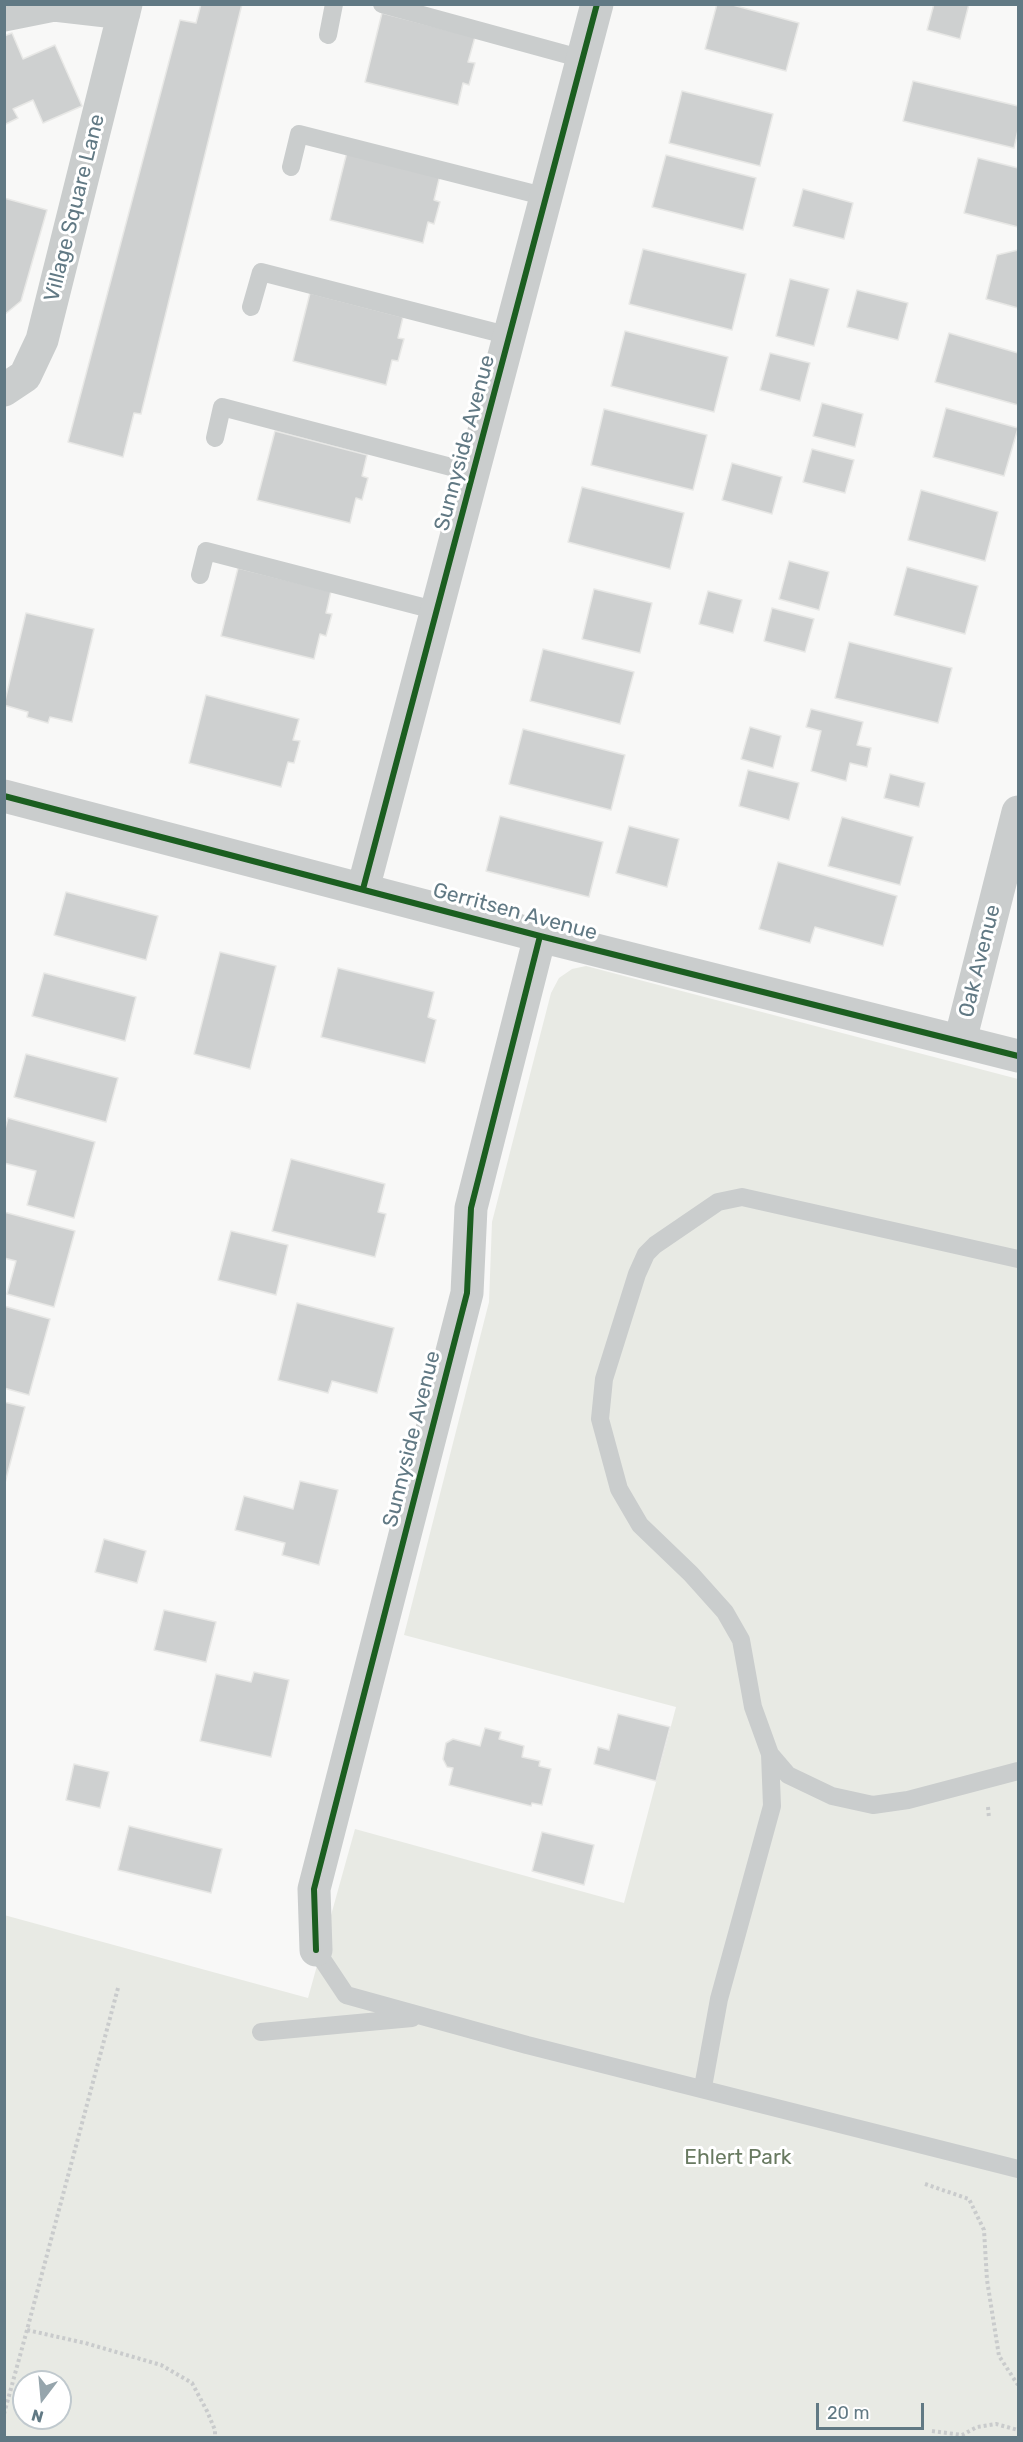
<!DOCTYPE html>
<style>
body{margin:0}
#map{position:relative;width:1023px;height:2442px;overflow:hidden;background:#f8f8f7;font-family:Rubik,sans-serif}
canvas{display:block}
.frame{position:absolute;inset:0;border:6px solid #617984;pointer-events:none}
.north{position:absolute;left:12px;top:2370px;width:60px;height:60px;box-sizing:border-box;background:#fff;border:2px solid #c0c9ce;border-radius:50%;rotate:196deg;font-size:16px;font-weight:700;line-height:24px;text-align:center;color:#617984}
.north::after{content:'';display:block;margin:auto;width:21px;height:27px;background:#96a5ac;clip-path:polygon(50% 0,100% 100%,50% 72%,0 100%)}
.scale{position:absolute;left:816px;top:2403px;width:108px;height:27px;box-sizing:border-box;border:3px solid #617984;border-top:0;padding-left:8px;font-size:18px;line-height:21px;white-space:nowrap;color:#617984;-webkit-text-stroke:4px #fff;paint-order:stroke}
</style>
<div id="map">
<canvas width="1023" height="2442"></canvas>
<div class="frame"></div>
<div class="north">N</div>
<div class="scale">20 m</div>
</div>
<script>
const c = document.querySelector('canvas').getContext('2d');
c.lineJoin = 'round';
function fillPath(path, color) { c.fillStyle = color; c.fill(path, 'evenodd'); }
const toPath = rows => new Path2D(rows.map(r => 'M' + r).join(''));
function strokePath(path, color, width, dash) { c.strokeStyle = color; c.lineWidth = width; c.lineCap = dash ? 'butt' : 'round'; c.setLineDash(dash || []); c.stroke(path); }
function label(font, color, halo, rows, align = 'center') {
  c.font = font + ' Rubik,sans-serif'; c.lineWidth = 6; c.setLineDash([]); c.textBaseline = 'middle'; c.strokeStyle = halo; c.fillStyle = color; for (const [text, x, y, turn = 0] of rows) {
    c.save(); c.translate(x, y); c.rotate((+turn || 0) * Math.PI / 180); c.textAlign = isNaN(turn) ? turn : align; if (halo) c.strokeText(text, 0, 0); c.fillText(text, 0, 0); c.restore();
  }
}
fillPath(toPath([
 [586,966,1018,1079,1018,2437,5,2437,4,1915,308,1998,355,1829,624,1903,676,1707,404,1635,489,1302,492,1222,551,993,559,978,572,969],
 [24,2382,60,2382,60,2418,24,2418]
]), '#e8eae4');
const building = toPath([
 [201,4,242,4,141,414,134,413,123,457,68,442,180,20,196,23,201,4],
 [717,4,729,4,799,23,786,71,705,49,717,4],
 [934,4,969,4,960,39,927,30,934,4],
 [382,13,475,37,468,62,475,63,469,85,463,83,458,105,365,82,382,13],
 [12,33,23,59,55,45,82,106,43,123,33,100,13,109,18,118,4,125,4,36,12,33],
 [913,81,1018,106,1018,130,1014,148,903,121,913,81],
 [682,91,773,114,760,166,669,143,682,91],
 [347,152,440,175,434,200,440,202,434,224,428,222,423,243,330,220,347,152],
 [666,155,756,178,743,230,652,207,666,155],
 [978,158,1018,168,1018,227,964,213,978,158],
 [803,189,853,203,844,239,793,226,803,189],
 [4,198,47,210,21,301,4,315,4,198],
 [643,249,746,274,732,330,629,304,643,249],
 [1018,250,1018,308,986,299,997,255,1018,250],
 [790,279,829,289,814,346,776,336,790,279],
 [857,290,908,303,898,340,847,327,857,290],
 [310,293,403,317,398,338,404,339,398,361,392,360,386,385,293,361,310,293],
 [625,331,728,357,714,412,611,386,625,331],
 [949,333,1018,353,1018,405,935,382,949,333],
 [770,353,810,363,800,401,760,390,770,353],
 [822,403,863,414,855,447,813,436,822,403],
 [946,408,1018,428,1004,476,933,457,946,408],
 [604,409,707,435,693,490,591,465,604,409],
 [275,431,367,455,362,476,368,478,362,500,356,498,350,523,257,500,275,431],
 [812,449,854,460,845,493,803,482,812,449],
 [732,463,782,477,772,514,722,500,732,463],
 [582,487,684,513,670,569,568,542,582,487],
 [921,490,998,512,985,561,908,540,921,490],
 [789,561,829,572,819,610,779,599,789,561],
 [907,567,978,586,965,634,894,615,907,567],
 [238,568,331,591,326,613,332,614,326,636,320,634,314,659,221,636,238,568],
 [594,589,652,603,640,653,582,639,594,589],
 [708,591,742,600,733,633,699,624,708,591],
 [772,608,814,619,805,652,764,641,772,608],
 [26,613,94,629,72,722,50,717,48,723,27,717,28,712,4,705,26,613],
 [849,642,952,668,938,723,835,698,849,642],
 [543,649,634,672,620,724,530,701,543,649],
 [206,695,299,719,293,740,300,741,294,763,288,762,281,787,189,763,206,695],
 [811,709,863,722,857,745,871,748,867,767,850,763,846,781,811,771,821,731,806,727,811,709],
 [750,727,781,736,773,768,741,759,750,727],
 [523,729,625,755,611,810,509,784,523,729],
 [748,770,799,783,789,820,739,806,748,770],
 [890,774,925,783,919,807,884,798,890,774],
 [500,816,603,842,589,897,486,871,500,816],
 [842,817,913,837,900,885,828,866,842,817],
 [629,826,679,839,667,887,616,873,629,826],
 [778,862,897,896,883,946,815,927,810,943,759,929,778,862],
 [66,892,158,916,146,960,54,935,66,892],
 [220,952,276,966,250,1069,194,1054,220,952],
 [338,968,434,992,428,1017,436,1020,425,1063,321,1037,338,968],
 [44,973,136,997,125,1041,32,1016,44,973],
 [26,1054,118,1078,106,1122,14,1097,26,1054],
 [8,1118,95,1142,74,1218,27,1205,36,1171,4,1163,4,1133,8,1118],
 [291,1159,385,1184,378,1212,386,1214,375,1257,272,1231,291,1159],
 [4,1212,75,1231,54,1307,7,1294,16,1261,4,1258,4,1212],
 [231,1231,288,1245,276,1295,218,1280,231,1231],
 [297,1303,394,1328,377,1393,332,1381,328,1393,278,1380,297,1303],
 [4,1306,50,1319,29,1395,4,1388,4,1306],
 [4,1402,25,1407,5,1483,4,1483,4,1402],
 [300,1481,338,1490,319,1565,282,1555,285,1543,235,1530,244,1496,293,1509,300,1481],
 [104,1539,146,1551,137,1583,95,1572,104,1539],
 [164,1610,216,1622,206,1662,154,1650,164,1610],
 [254,1672,289,1680,271,1757,200,1741,216,1674,251,1682,254,1672],
 [618,1714,670,1727,656,1781,594,1764,598,1747,609,1750,618,1714],
 [485,1728,501,1732,499,1739,524,1746,522,1757,540,1761,539,1766,551,1769,542,1805,532,1803,531,1806,449,1785,453,1768,447,1767,443,1759,446,1743,453,1739,480,1746,485,1728],
 [74,1764,109,1772,100,1808,66,1800,74,1764],
 [129,1826,222,1849,211,1893,118,1870,129,1826],
 [542,1832,594,1845,584,1885,532,1871,542,1832]
]);
fillPath(building, '#ced0d0');
strokePath(building, '#e8e8e6', 1.5);
strokePath(toPath([
 [988,1807,989,1818],
 [118,1988,27,2330,85,2343,161,2365,192,2383,207,2411,215,2430,215,2438],
 [925,2184,969,2199,984,2230,987,2280,999,2356,1018,2385],
 [4,2414,27,2330],
 [932,2431,962,2435,977,2427,996,2424,1018,2430]
]), '#c9cbcc', 4, [3, 3]);
strokePath(toPath([
 [382,4,583,59],
 [328,35,334,4],
 [291,167,299,134,547,197],
 [251,307,261,272,510,336],
 [215,438,222,407,474,473],
 [200,575,206,551,438,611],
 [770,1754,788,1775,832,1796,873,1805,908,1800,1018,1771],
 [316,1950,346,1995,527,2045,1018,2169],
 [261,2032,412,2018],
 [703,2087,719,1999,772,1806,770,1754,753,1707,741,1640,725,1612,691,1574,640,1525,619,1489,600,1419,604,1379,637,1274,646,1254,655,1245,718,1202,742,1197,1018,1259]
]), '#cacdcd', 18);
strokePath(toPath([
 [4,15,54,5,124,13],
 [4,390,25,376,42,340,126,4],
 [4,796,540,936,1018,1056],
 [363,889,597,4],
 [960,1041,1018,812],
 [316,1950,314,1889,467,1293,471,1208,540,936]
]), '#cacdcd', 33);
strokePath(toPath([
 [4,796,540,936,1018,1056],
 [363,889,597,4],
 [316,1950,314,1889,467,1293,471,1208,540,936]
]), '#1b5e20', 6);
label('21px', '#617984', '#fff', [
 ["Village Square Lane",75,208,-76],
 ["Sunnyside Avenue",465,443,-75],
 ["Gerritsen Avenue",515,912,15],
 ["Oak Avenue",980,961,-76],
 ["Sunnyside Avenue",412,1439,-76]
]);
label('21px', '#697a61', '#fff', [
 ["Ehlert Park",738,2158]
]);
</script>
